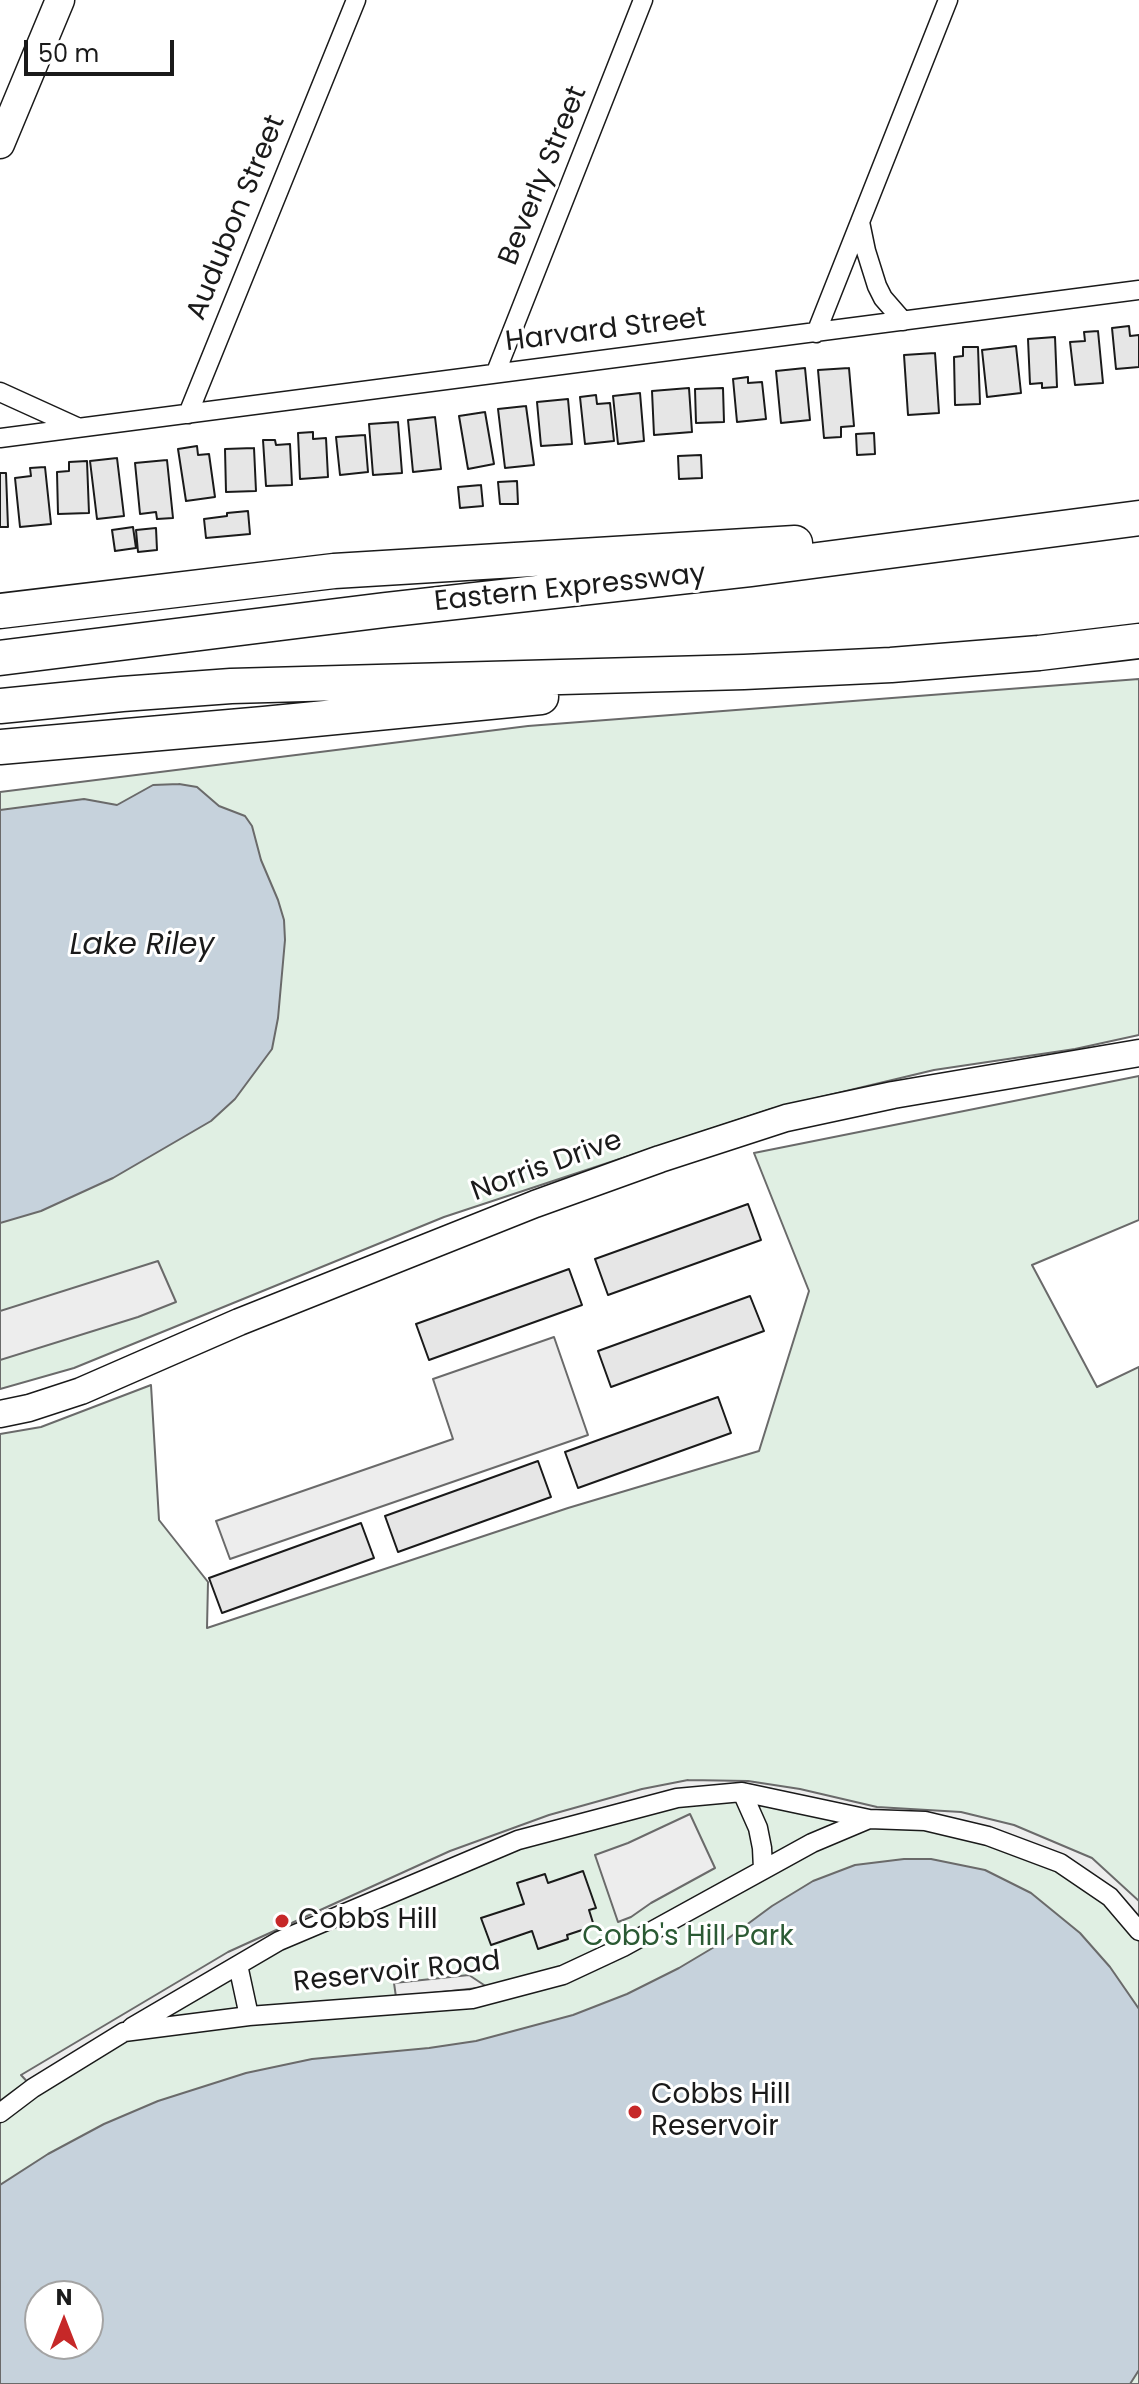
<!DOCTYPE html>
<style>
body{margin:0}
#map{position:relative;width:1139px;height:2384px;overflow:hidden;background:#fff;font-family:Poppins,sans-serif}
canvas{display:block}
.north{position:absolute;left:24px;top:2280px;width:80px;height:80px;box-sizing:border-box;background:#fff;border:2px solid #a3a3a3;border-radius:50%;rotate:0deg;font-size:22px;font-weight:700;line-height:32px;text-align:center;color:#1a1a1a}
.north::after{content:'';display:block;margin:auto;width:28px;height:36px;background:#c62828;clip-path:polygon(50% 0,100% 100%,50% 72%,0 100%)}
.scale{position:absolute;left:24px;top:40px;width:150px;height:36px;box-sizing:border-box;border:4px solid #1a1a1a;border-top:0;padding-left:10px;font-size:24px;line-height:28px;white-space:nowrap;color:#1a1a1a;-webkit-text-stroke:6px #fff;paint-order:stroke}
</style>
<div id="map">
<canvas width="1139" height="2384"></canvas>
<div class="north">N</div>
<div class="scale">50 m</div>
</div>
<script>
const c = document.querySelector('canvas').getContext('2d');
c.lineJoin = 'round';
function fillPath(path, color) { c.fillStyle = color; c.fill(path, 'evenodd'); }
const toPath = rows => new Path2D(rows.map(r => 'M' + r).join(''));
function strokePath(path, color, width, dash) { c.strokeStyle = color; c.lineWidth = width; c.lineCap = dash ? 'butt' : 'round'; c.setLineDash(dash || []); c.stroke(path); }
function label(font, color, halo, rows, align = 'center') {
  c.font = font + ' Poppins,sans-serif'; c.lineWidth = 6; c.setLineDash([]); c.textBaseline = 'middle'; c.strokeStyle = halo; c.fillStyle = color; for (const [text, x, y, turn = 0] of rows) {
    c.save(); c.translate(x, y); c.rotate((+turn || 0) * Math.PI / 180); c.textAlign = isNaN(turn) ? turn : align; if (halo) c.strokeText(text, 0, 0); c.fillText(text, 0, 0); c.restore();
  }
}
const green = toPath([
 [1139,679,1139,1035,1075,1049,934,1070,771,1109,444,1217,74,1368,0,1389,0,792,528,726,1139,679],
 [1139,1076,1139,1220,1032,1265,1097,1387,1139,1367,1139,2384,0,2384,0,1434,41,1427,151,1385,159,1520,208,1582,207,1628,568,1508,759,1451,809,1291,754,1153,1139,1076],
 [40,2296,88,2296,88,2344,40,2344,40,2296]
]);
fillPath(green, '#e0efe3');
strokePath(green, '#6a6a6a', 2);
const parking = toPath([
 [158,1261,176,1302,138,1317,0,1360,0,1311,158,1261],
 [554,1337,588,1435,230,1559,216,1521,453,1439,433,1379,554,1337],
 [688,1780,748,1781,800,1789,877,1807,961,1812,1014,1825,1092,1858,1139,1901,1139,1931,1110,1897,991,1828,742,1792,599,1818,279,1941,33,2088,21,2075,228,1952,450,1851,549,1815,642,1789,688,1780],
 [690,1814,715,1868,651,1903,631,1917,618,1922,595,1855,628,1843,690,1814],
 [469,1975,487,1987,396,1997,394,1983,469,1975]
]);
fillPath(parking, '#ededed');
strokePath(parking, '#6a6a6a', 2);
const water = toPath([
 [179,784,197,787,219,806,245,816,252,826,261,860,278,900,284,920,285,940,278,1018,272,1049,235,1099,211,1121,113,1178,41,1211,0,1223,0,810,84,799,117,805,153,785,179,784],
 [904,1859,931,1859,985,1870,1031,1893,1080,1933,1110,1967,1139,2009,1139,2370,1130,2384,0,2384,0,2185,48,2154,104,2124,158,2101,246,2073,312,2059,429,2048,476,2041,573,2015,627,1994,679,1968,726,1940,772,1906,813,1881,855,1865,904,1859],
 [40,2296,88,2296,88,2344,40,2344,40,2296]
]);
fillPath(water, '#c6d2dc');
strokePath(water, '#6a6a6a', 2);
const building = toPath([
 [1129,326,1130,336,1139,335,1139,367,1116,369,1112,328,1129,326],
 [1098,331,1103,383,1075,385,1070,342,1085,341,1084,332,1098,331],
 [1055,337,1057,387,1042,388,1042,383,1030,384,1028,339,1055,337],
 [1016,346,1021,393,987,397,982,350,1016,346],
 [963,347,978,347,980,404,955,405,954,357,963,356,963,347],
 [935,353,939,413,908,415,904,355,935,353],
 [805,368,810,420,781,423,776,371,805,368],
 [849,368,854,426,841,427,841,437,824,438,818,370,849,368],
 [748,377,748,383,762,382,766,419,737,422,733,379,748,377],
 [689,388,692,432,654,435,652,391,689,388],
 [723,388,724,422,696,423,695,389,723,388],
 [640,393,644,441,618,444,613,396,640,393],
 [596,395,597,404,610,403,614,441,585,444,580,397,596,395],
 [568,399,572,444,541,446,537,402,568,399],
 [526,406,534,465,505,468,498,409,526,406],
 [485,412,494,464,468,469,459,416,485,412],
 [435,417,441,469,413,472,408,420,435,417],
 [398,422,402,473,373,475,369,424,398,422],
 [313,432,313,439,326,438,328,477,300,479,298,433,313,432],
 [874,433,875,454,857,455,856,434,874,433],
 [365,435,368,472,340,475,336,437,365,435],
 [263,440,275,440,276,445,290,444,292,485,266,486,263,440],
 [197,446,198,455,209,454,215,497,186,501,178,449,197,446],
 [254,448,256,491,226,492,225,449,254,448],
 [701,455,702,478,679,479,678,456,701,455],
 [117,458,124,516,97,519,90,461,117,458],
 [167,460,173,518,157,519,156,512,140,514,135,463,167,460],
 [87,461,89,513,58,514,57,472,69,471,69,462,87,461],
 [45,467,51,524,20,527,15,478,31,476,30,468,45,467],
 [0,473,6,473,8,527,0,527,0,473],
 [517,481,518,504,500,504,498,482,517,481],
 [481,485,483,506,460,508,458,487,481,485],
 [248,511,250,534,206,538,204,519,227,516,227,513,248,511],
 [133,527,136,548,115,551,112,530,133,527],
 [156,528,157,550,138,552,136,530,156,528],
 [748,1204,761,1240,608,1295,595,1259,748,1204],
 [569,1269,582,1305,429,1360,416,1324,569,1269],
 [750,1296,764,1331,611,1387,598,1351,750,1296],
 [718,1397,731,1433,578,1488,565,1452,718,1397],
 [538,1461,551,1497,398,1552,385,1516,538,1461],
 [361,1523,374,1558,222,1613,209,1578,361,1523],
 [583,1871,596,1908,589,1910,594,1926,567,1935,568,1939,538,1949,532,1931,491,1945,481,1918,524,1904,517,1883,545,1874,548,1883,583,1871]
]);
fillPath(building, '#e6e6e6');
strokePath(building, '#1a1a1a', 2);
const street = toPath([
 [860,222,866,251,877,286,883,298,903,321],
 [816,333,948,0],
 [496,372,643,0],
 [0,392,77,427],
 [188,414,356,0],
 [0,438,1139,290],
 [742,1792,758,1828,762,1848,763,1869],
 [238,1965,249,2016],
 [132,2027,279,1941,518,1840,677,1798,742,1792,869,1819],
 [0,2113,33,2088,124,2032,249,2016,472,1999,563,1975,623,1947,812,1843,869,1819,925,1821,988,1836,1060,1863,1110,1897,1139,1931]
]);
const secondary = toPath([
 [0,1414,29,1408,81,1391,239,1322,535,1204,660,1159,786,1118,893,1095,1139,1053]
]);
const primary = toPath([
 [0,144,60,0]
]);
const highway = toPath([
 [0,611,334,571,795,543],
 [0,658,385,610,750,569,1139,518],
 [0,706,122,694,231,686,744,672,891,665,1039,653,1139,641],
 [0,747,264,724,541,697]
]);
strokePath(street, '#1a1a1a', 21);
strokePath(secondary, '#1a1a1a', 29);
strokePath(primary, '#1a1a1a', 31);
strokePath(highway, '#1a1a1a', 37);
strokePath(street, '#fff', 18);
strokePath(secondary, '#fff', 26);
strokePath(primary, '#fff', 28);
strokePath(highway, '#fff', 34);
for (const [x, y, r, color] of [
 [282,1921,8,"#c62828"],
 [635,2112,8,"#c62828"]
]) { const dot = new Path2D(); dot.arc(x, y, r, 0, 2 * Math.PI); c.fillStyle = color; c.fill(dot); strokePath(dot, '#fff', 3); }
label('28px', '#1a1a1a', '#fff', [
 ["Beverly Street",544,176,-68],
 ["Audubon Street",237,218,-68],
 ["Harvard Street",606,331,-7],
 ["Eastern Expressway",570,589,-6],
 ["Norris Drive",547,1167,-20],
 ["Reservoir Road",397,1973,-6]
]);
label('28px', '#1a1a1a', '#fff', [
 ["Cobbs Hill",298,1921],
 ["Cobbs Hill",651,2096],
 ["Reservoir",651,2128]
], 'left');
label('28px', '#2b5a34', '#fff', [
 ["Cobb's Hill Park",688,1938]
]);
label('italic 30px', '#1a1a1a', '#fff', [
 ["Lake Riley",142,946]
]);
</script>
